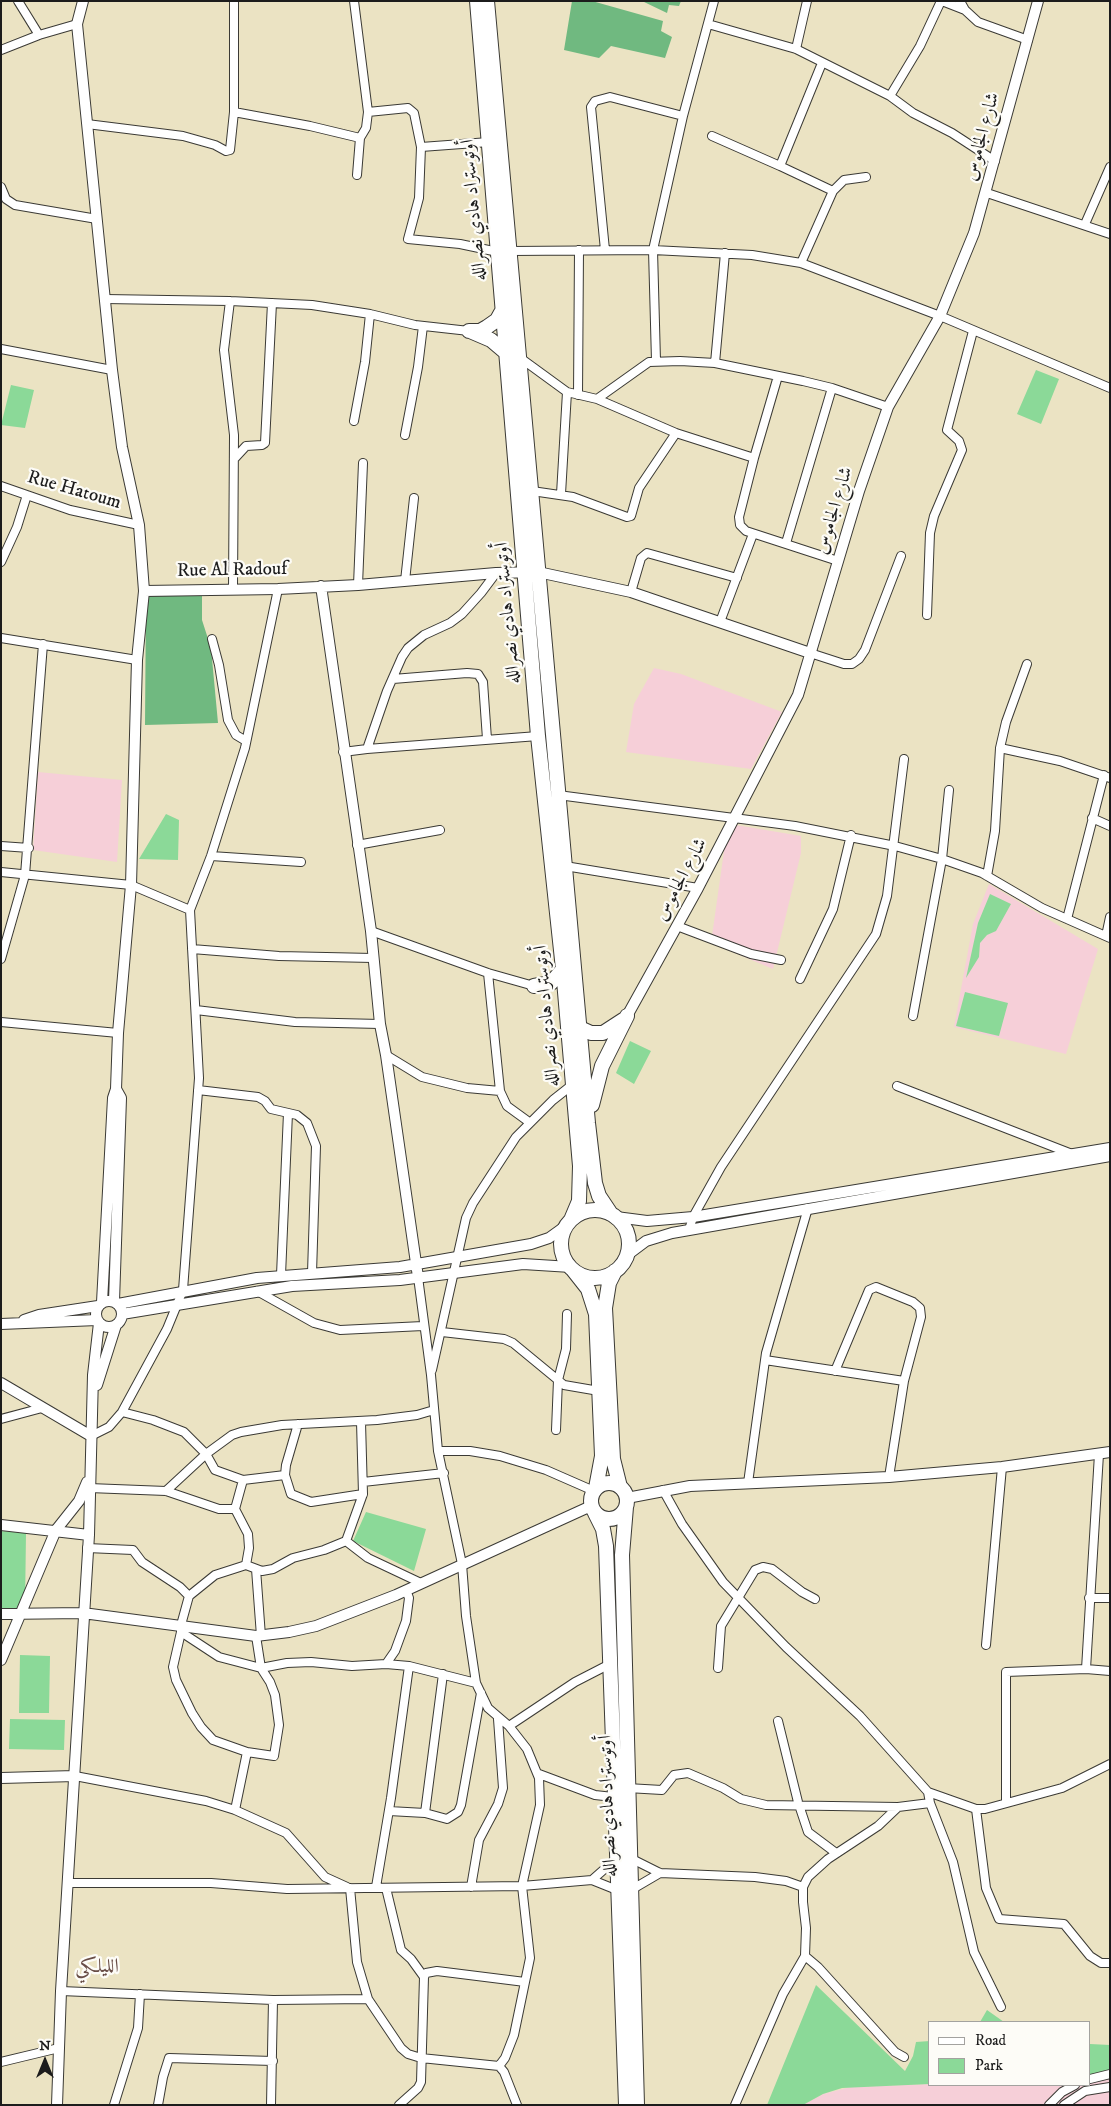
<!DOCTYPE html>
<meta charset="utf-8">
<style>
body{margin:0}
#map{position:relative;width:1111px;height:2106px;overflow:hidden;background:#ebe3c3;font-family:"IM FELL DW Pica",serif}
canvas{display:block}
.frame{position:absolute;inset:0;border:2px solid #1c1c1c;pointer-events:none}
.legend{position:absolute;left:928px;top:2021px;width:162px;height:65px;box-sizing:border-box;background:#fdfcf7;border:1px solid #a3a29f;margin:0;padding:6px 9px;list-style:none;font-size:15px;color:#1c1c1c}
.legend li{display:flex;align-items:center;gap:10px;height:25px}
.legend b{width:25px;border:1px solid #a3a29f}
.north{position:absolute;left:20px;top:2036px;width:50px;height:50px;-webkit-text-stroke:4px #fdfcf7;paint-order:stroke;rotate:0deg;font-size:14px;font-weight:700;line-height:20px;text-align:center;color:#1c1c1c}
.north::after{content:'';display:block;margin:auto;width:18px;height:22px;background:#1c1c1c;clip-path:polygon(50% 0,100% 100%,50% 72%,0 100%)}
</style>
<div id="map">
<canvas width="1111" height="2106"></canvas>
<div class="frame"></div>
<ul class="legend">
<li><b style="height:6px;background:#fff"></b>Road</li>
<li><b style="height:14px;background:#8bd998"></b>Park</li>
</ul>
<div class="north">N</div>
</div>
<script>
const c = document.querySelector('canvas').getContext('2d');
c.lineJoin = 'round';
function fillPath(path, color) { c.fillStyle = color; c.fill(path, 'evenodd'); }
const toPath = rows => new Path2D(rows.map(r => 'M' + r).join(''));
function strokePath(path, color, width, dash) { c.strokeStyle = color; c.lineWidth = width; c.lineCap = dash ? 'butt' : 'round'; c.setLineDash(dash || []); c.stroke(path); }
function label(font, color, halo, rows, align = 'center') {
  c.font = font + ' "IM FELL DW Pica",Amiri,serif'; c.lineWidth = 4.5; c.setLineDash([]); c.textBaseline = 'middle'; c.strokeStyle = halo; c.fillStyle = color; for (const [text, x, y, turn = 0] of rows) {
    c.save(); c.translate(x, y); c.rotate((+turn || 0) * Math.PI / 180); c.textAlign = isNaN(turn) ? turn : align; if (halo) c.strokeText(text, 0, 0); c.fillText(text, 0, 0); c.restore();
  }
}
fillPath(toPath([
 [654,668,681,674,782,712,751,769,626,752,634,704],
 [38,772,122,780,117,862,33,850],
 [736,825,801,836,801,853,773,969,711,943,725,844],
 [989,884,1098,949,1066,1054,954,1027,973,924],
 [1110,2076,1110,2105,803,2105,823,2094,851,2087,930,2084,1090,2085,1090,2077]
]), '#f6cfd8');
fillPath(toPath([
 [1036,370,1059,379,1041,424,1017,414],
 [11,385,34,390,25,428,1,425],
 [166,814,179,820,178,860,139,859],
 [990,894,1011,904,996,931,987,935,980,943,979,957,966,978,978,923],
 [965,992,1008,1003,999,1036,956,1026],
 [630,1041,651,1051,634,1084,616,1073],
 [366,1512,426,1529,414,1571,353,1541],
 [1,1531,26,1533,25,1607,1,1610],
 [20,1655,50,1656,49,1713,19,1713],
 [10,1719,65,1720,64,1750,9,1749],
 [816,1985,905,2071,913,2056,916,2042,930,2041,930,2084,842,2088,823,2094,803,2105,767,2105],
 [987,2010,1004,2022,980,2022],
 [1090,2044,1110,2045,1110,2076,1090,2077]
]), '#8bd998');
fillPath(toPath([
 [572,1,592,1,663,21,661,31,672,37,665,58,611,46,599,58,564,50],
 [642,1,681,1,679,6,669,5,667,13],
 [146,595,202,596,202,620,211,648,218,723,145,725]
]), '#70b980');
const street = toPath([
 [18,1,39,35],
 [354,1,368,112,366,128,360,138,357,175],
 [942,1,965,10],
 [960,1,965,10,978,22,1028,40],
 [708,24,796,49,890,96,913,113,952,133,995,161],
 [796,49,807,1],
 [1,50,39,35,77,24],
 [822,63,780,166,833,191],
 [890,96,920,46,941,1],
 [234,112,310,126,360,138],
 [368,112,408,108,414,113,421,147,419,198,408,239,460,244,498,252],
 [87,124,183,136,215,145,226,151,230,150,234,112,234,1],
 [712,136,780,166],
 [421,147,489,142],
 [1,187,6,199,15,205,97,219],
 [987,193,1110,234],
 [1085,224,1110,167],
 [605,250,591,107,595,101,610,97,683,116],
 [510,251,653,250,752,255,801,263,940,316,1110,388],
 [801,263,833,191,844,180,866,177],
 [105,299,230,301,312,305,370,314,415,325,469,331],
 [230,301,224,350,234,435,233,589],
 [1,349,112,370],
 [519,357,567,392,597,399,676,433,754,458],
 [656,361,653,250,683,116,714,1],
 [715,363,725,253],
 [778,376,754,458,739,517,740,525,746,531,838,561],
 [578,395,579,250],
 [597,399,649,362,680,361,715,363,803,381,832,388,888,407],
 [354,421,365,362,370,314],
 [405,435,418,367,423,326],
 [234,459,246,446,262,445,265,443,272,303],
 [1,486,70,510,139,525],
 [532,491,573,497,627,517,631,516,639,488,676,433],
 [561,494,567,392],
 [786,543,832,388],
 [1,562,17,527,27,495],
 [405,581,414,498],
 [358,585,363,463],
 [631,592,641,558,647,553,737,578],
 [927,615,930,533,934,516,962,450,959,441,947,430,973,331],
 [720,622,753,534],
 [1,638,137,660],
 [212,639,219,665,228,720,236,735,246,741],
 [810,653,844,664,852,664,859,659,865,650,901,556],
 [393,679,467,673,478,674,483,682,487,739],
 [1000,748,1060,761,1110,778],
 [367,749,538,736],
 [343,752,367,749,387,691,402,657,408,648,424,635,450,623,462,614,481,593,496,573],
 [558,795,795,826,895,846,942,859,982,873,1042,908,1110,938],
 [1092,818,1110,826],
 [357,845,440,830],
 [1,846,29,848],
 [211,856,301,862],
 [565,866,698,888],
 [1,872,131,885,190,910],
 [987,876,995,831,1000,748,1006,722,1027,664],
 [1067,919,1104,775],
 [677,926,751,954,781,960],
 [371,931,488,973,534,986],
 [1106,936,1110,917],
 [192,949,279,956,373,958],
 [1,959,25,875,43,644],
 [488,973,500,1091,507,1106,529,1122],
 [800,979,833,909,851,835],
 [196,1010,295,1022,380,1024],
 [913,1016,942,859,949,790],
 [1,1022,118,1033],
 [386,1055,422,1077,467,1088,500,1091],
 [897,1086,1072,1154],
 [198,1090,258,1097,265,1101,271,1109,297,1115,307,1123,316,1146,312,1273],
 [689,1230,693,1217,721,1167,876,934,887,896,904,759],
 [281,1275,288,1113],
 [418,1277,431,1375,438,1451,462,1564,466,1616,476,1683,488,1708,509,1726,527,1749,539,1778,540,1805,522,1886,530,1958,514,2035,505,2058,499,2066],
 [257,1291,314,1323,340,1330,423,1326],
 [442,1332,504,1339,513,1343,564,1385,599,1391],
 [765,1360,904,1381],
 [432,1370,466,1218,473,1203,516,1137,553,1100,572,1085],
 [835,1371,869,1290,876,1287,913,1302,920,1308,921,1317,904,1381,889,1477],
 [122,1412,153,1420,184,1432,206,1454,215,1470,243,1480],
 [1,1419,42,1408],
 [361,1422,363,1494,346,1541,324,1550,293,1558,273,1569,262,1571,246,1565,215,1575,189,1596,181,1625,181,1632,219,1657,261,1668,287,1663,311,1662,352,1666,386,1664,409,1666,476,1683],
 [556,1430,558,1380,566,1349,567,1314],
 [91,1436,109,1427,122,1412,167,1329,183,1290,199,1078,190,910,211,856,245,748,278,589],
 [438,1451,470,1451,500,1456,546,1470,594,1491],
 [1099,1454,1086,1669,1110,1671],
 [285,1475,286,1465,298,1424],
 [363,1482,444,1473],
 [748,1483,766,1353,808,1208],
 [89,1488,166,1491,219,1509,235,1509],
 [663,1490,682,1524,723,1582,786,1647,860,1716,928,1792,930,1803,953,1862,974,1952,1001,2007],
 [166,1491,206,1454,232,1435,241,1432,282,1425,377,1420,417,1415,434,1410],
 [346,1541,368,1558,421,1583],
 [87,1548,133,1550,142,1562,180,1587,189,1596],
 [246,1565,249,1548,248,1534,235,1509,243,1480,285,1475,291,1494,311,1502,363,1494],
 [256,1569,261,1636],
 [1089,1598,1110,1598],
 [181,1632,173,1667,176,1680,192,1713,201,1727,213,1740,247,1752],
 [986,1645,1002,1467],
 [386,1664,395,1651,406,1621,409,1598,406,1590],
 [718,1668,721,1626,755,1570,763,1567,772,1569,802,1592,815,1599],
 [778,1721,798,1802,808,1832,836,1853],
 [509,1726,575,1682,610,1664],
 [539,1774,595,1795,613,1797],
 [75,1776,206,1801,235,1810,286,1833,325,1877,347,1887],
 [627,1788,662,1790,674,1775,688,1773,723,1788,741,1799,766,1805,898,1807],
 [928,1792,976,1809,985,1809,1062,1788,1110,1764],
 [1006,1803,1006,1672,1086,1669],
 [976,1809,986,1888,999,1919,1064,1924,1090,1956,1101,1963,1110,1963],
 [235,1810,247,1752,274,1756,279,1725,275,1695,270,1682,261,1668,256,1636],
 [389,1811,425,1813,447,1819,458,1812,461,1805,481,1693],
 [425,1813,443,1674],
 [628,1857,660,1873,755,1877,786,1881,803,1887],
 [592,1880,617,1858],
 [67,1883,211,1883,287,1889,522,1886,592,1880,617,1890,631,1890,660,1873],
 [376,1887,391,1798,409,1666],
 [471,1887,479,1840,498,1804,503,1788,498,1719],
 [350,1888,357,1962,368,1999,401,2048,408,2054,421,2058,499,2066,504,2072,517,2105],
 [386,1888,401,1950,411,1959,424,1977],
 [805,1956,818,1967,895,2052,904,2057],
 [61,1991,273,2000,368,1999],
 [1,2062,59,2048],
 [1090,2079,1110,2074],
 [114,2105,138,2028,140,1994],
 [158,2105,163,2077,169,2058,273,2061],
 [271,2105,273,2000],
 [399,2105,418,2088,421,2082,424,1977,426,1973,437,1971,525,1982],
 [735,2105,783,1994,805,1956,806,1928,803,1902,803,1887,808,1877,828,1859,878,1826,898,1807,930,1803],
 [1049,2105,1062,2092,1075,2085],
 [1064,2105,1085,2091,1110,2087]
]);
const secondary = toPath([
 [83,1,77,24,112,370,122,447,139,525,144,591,137,660,131,885,118,1033,116,1089,113,1098,102,1302],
 [321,586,371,931,380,1024,386,1055,418,1277],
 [144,591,278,589,358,585,496,573,538,572,631,592,810,653],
 [627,1016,698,888,798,695,859,491,888,407,940,316,974,233,1038,1],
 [616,1217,647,1221,693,1217,1110,1148],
 [626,1256,646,1241,672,1233,1110,1156],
 '96 1314a13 13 0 1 1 26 0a13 13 0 1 1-26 0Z',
 [114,1301,121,1098,116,1089],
 [118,1304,257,1278,400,1267,531,1244,549,1238,567,1225],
 [122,1314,292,1286,400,1280,523,1264,571,1267],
 [24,1320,39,1315,98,1306],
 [1,1324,97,1320],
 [1,1383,91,1436],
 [97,1385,116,1325],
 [627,1498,690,1486,889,1477,1002,1467,1110,1452],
 [1,1525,89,1535],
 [1,1614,83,1613,256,1636,289,1632,316,1626,396,1595,591,1506],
 [1,1660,56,1530,79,1501,87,1482],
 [1,1778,75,1776],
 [57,2105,61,1991,89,1535,93,1375,99,1323]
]);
const highway = toPath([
 [477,1,538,736,563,969,580,1166,579,1201,571,1220],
 [487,1,588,1123,595,1183,599,1196,611,1214],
 [469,331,480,331,487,327,497,320,502,311],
 [470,331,491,340,504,351],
 [534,986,551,983,563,969],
 [580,1028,591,1033,603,1033,623,1020],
 [592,1105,602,1066,627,1016],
 '561 1244a34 34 0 1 1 68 0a34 34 0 1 1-68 0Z',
 [573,1270,588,1289,596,1314,602,1456,596,1488],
 [615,1271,609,1283,605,1308,613,1459,620,1487],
 '591 1501a18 18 0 1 1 36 0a18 18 0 1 1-36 0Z',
 [626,1507,622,1555,637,2105],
 [595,1513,603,1529,606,1546,626,2105]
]);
strokePath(street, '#3b3a35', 10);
strokePath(secondary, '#3b3a35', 12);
strokePath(highway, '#3b3a35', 16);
strokePath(street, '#fff', 8);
strokePath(secondary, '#fff', 10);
strokePath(highway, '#fff', 14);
label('19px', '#1c1c1c', '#fdfcf7', [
 ["شارع الجاموس",983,137,-75],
 ["أوتوستراد هادي نصرالله",475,210,-95],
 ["Rue Hatoum",74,491,16],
 ["شارع الجاموس",835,511,-73],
 ["Rue Al Radouf",232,571,-1],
 ["أوتوستراد هادي نصرالله",509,613,-95],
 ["شارع الجاموس",682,880,-62],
 ["أوتوستراد هادي نصرالله",548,1016,-95],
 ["أوتوستراد هادي نصرالله",609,1806,-92]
]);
label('20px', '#694d46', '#fdfcf7', [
 ["الليلكي",97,1968]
]);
</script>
